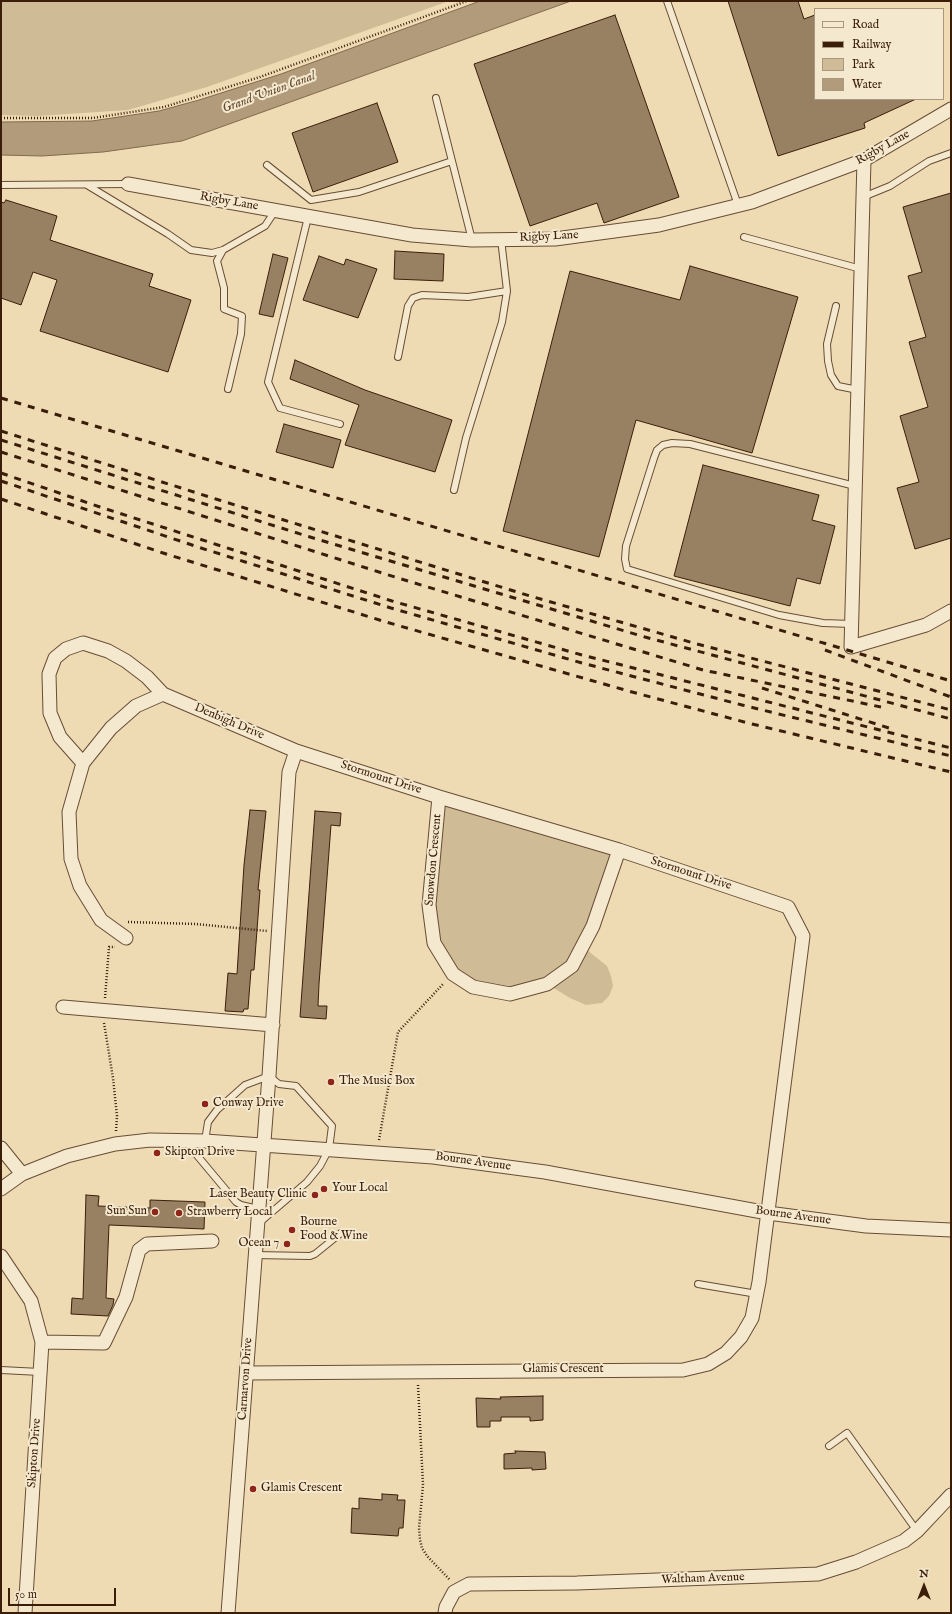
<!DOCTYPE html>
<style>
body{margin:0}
#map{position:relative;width:952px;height:1614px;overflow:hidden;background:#eedbb4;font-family:"IM FELL English",serif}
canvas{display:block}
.frame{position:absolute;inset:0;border:2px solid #3b1e09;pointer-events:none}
.legend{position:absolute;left:814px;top:8px;width:130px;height:92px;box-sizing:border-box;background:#f4e8ce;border:1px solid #aa977f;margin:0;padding:5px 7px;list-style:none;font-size:12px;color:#3b1e09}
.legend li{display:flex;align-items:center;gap:8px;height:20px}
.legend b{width:20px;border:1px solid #aa977f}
.north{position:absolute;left:904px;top:1566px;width:40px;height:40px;-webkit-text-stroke:3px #f4e8ce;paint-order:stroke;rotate:0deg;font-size:11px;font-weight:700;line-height:16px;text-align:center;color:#3b1e09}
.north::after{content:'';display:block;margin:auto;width:14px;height:18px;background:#3b1e09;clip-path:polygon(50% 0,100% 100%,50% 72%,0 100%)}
.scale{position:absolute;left:8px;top:1588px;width:108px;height:18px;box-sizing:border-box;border:2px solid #3b1e09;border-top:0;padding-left:5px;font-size:12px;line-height:14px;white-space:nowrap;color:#3b1e09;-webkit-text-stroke:3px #f4e8ce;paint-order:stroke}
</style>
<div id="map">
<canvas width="952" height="1614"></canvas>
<div class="frame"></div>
<ul class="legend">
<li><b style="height:5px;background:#f4e8ce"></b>Road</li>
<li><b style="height:5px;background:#3b1e09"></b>Railway</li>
<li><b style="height:11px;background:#d0bb97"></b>Park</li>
<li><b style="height:11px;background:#b19b7a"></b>Water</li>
</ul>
<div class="north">N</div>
<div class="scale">50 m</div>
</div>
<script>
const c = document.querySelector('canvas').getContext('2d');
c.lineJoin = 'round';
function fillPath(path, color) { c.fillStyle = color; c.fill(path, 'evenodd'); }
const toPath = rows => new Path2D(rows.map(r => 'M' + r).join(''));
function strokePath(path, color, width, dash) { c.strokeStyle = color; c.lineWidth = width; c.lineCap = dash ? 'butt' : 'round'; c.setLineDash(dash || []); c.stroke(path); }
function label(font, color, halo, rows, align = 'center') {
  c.font = font + ' "IM FELL English",serif'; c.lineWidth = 4; c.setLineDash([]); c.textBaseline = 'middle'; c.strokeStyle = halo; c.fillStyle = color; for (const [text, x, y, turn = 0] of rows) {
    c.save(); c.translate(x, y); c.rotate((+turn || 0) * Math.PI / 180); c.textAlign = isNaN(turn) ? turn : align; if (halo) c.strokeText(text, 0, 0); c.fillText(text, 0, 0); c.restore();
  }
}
fillPath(toPath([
 [1,1,449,1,207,87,128,110,38,116,1,115],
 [439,797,619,850,582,946,607,966,611,976,613,986,609,996,602,1003,586,1005,570,998,547,984,510,994,473,987,434,943]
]), '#d0bb97');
const water = toPath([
 [480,1,571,1,182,141,103,152,42,156,1,155,1,122,92,121,159,111,199,100,281,74,480,1]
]);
fillPath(water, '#b19b7a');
strokePath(water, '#82694d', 1);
const building = toPath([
 [728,1,798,1,804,19,815,15,815,99,916,99,864,123,865,128,778,156,728,1],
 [615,15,679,197,604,223,597,203,530,226,474,64,615,15],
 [377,103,398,162,313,192,292,133,377,103],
 [951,193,951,538,915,549,897,488,919,482,900,416,928,407,909,342,926,337,908,276,922,272,903,207,951,193],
 [6,200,57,216,50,240,153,274,149,286,191,300,168,372,40,331,57,280,33,272,21,305,1,298,1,202,4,203,6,200],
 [395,251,444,254,443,281,394,279,395,251],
 [273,254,288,258,273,317,259,314,273,254],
 [319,256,344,265,346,259,377,269,358,318,303,300,319,256],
 [690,266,798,297,752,453,636,420,599,557,503,531,570,271,680,300,690,266],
 [295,360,365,390,452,420,435,472,345,445,359,405,290,379,295,360],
 [284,424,341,440,333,468,276,452,284,424],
 [703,465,819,495,812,520,835,526,820,584,797,578,790,606,674,576,703,465],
 [250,810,266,811,258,890,260,890,254,970,251,970,248,1009,244,1009,243,1012,225,1011,228,973,237,974,244,865,250,810],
 [315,811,341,813,340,826,331,825,319,984,318,1006,327,1006,326,1019,300,1017,315,811],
 [86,1195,99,1196,98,1206,150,1208,150,1200,205,1202,204,1229,109,1225,106,1298,114,1299,113,1305,108,1316,71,1314,72,1298,83,1299,86,1195],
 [543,1396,543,1420,530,1421,530,1417,501,1417,501,1421,490,1421,490,1427,477,1427,476,1398,501,1399,500,1397,543,1396],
 [515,1451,545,1452,546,1469,532,1470,532,1468,504,1469,504,1454,516,1453,515,1451],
 [382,1494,398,1495,397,1500,405,1500,403,1528,399,1528,398,1536,351,1533,352,1508,359,1509,359,1498,382,1500,382,1494]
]);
fillPath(building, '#988062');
strokePath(building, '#3b1e09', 1);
const lane = toPath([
 [667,1,738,205],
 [436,98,472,240],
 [267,165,311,200,359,192,452,161],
 [1,185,128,184],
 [87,185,168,234,191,250,212,253,223,250],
 [863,197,890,186,929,161,951,153],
 [308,217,268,382,280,408,340,424],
 [744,237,861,269],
 [836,306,827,344,828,361,831,375,838,386,858,390],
 [398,357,408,306,413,298,422,295,468,297,507,291],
 [228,389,241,334,242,316,224,309,224,288,217,261,223,250,265,226,275,211],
 [454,490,466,438,502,322,507,291,501,239],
 [852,624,823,623,779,615,627,569,625,559,626,546,654,458,657,450,663,445,672,443,690,444,855,486],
 [185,1141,236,1202,241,1205,258,1209],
 [205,1141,208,1122,217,1110,245,1085,269,1076,279,1084,296,1086,332,1126,329,1149,320,1166,307,1182,259,1223],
 [254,1255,310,1256,315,1254,341,1233],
 [698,1284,757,1294],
 [1,1370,40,1372],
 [829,1446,847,1433,917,1531]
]);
const street = toPath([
 [864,160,851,647,926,625,951,611],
 [128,184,412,235,472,240,555,239,659,225,752,202,864,160,951,109],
 [83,763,60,737,50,713,49,674,55,658,66,649,83,643,108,651,126,661,147,677,163,694],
 [439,797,429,905,434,943,453,974,473,987,510,994,547,984,572,966,593,926,619,850],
 [126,938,101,920,80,886,71,859,69,812,83,763,111,728,136,706,163,694,296,751,439,797,619,850,788,907,803,936,759,1282,752,1318,741,1337,726,1353,708,1364,683,1370,247,1373],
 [63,1007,273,1025],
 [1,1148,22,1174],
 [1,1189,22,1174,67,1156,115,1144,150,1140,205,1141,433,1157,545,1172,768,1213,866,1226,951,1230],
 [1,1256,31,1301,42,1342,25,1613],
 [42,1342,104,1343,126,1297,139,1250,147,1244,212,1241],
 [228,1613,269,1076,289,772,296,751],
 [445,1613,446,1607,454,1592,469,1584,577,1583,818,1574,856,1562,904,1541,917,1531,951,1495]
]);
strokePath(lane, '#684d34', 8);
strokePath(street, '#684d34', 15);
strokePath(toPath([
 [1,118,93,118,164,107,260,77,467,1],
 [128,922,196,924,267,931],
 [105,998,109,947,115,947],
 [104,1023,113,1078,117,1116,116,1131],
 [379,1140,398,1032,444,983],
 [418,1385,423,1485,419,1528,420,1540,422,1548,427,1556,450,1580]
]), '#3b1e09', 2.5, [1, 2]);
strokePath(lane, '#f4e8ce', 6);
strokePath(street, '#f4e8ce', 13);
strokePath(toPath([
 [1,398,951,681],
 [1,431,219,500,530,596,697,644,951,710],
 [1,440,310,537,645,637,951,719],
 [1,452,398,578,703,670,881,707],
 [1,473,100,507,392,601,582,655,951,748],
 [1,481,201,548,391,608,582,663,742,705,951,756],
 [1,499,163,553,386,622,632,692,748,723,951,772],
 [825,650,951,697],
 [762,688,892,729]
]), '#3b1e09', 3, [7, 7]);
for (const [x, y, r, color] of [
 [331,1082,4,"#8f2418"],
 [205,1104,4,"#8f2418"],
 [157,1153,4,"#8f2418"],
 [324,1189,4,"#8f2418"],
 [315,1195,4,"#8f2418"],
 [155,1212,4,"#8f2418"],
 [179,1213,4,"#8f2418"],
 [292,1230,4,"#8f2418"],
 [287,1244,4,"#8f2418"],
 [253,1489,4,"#8f2418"]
]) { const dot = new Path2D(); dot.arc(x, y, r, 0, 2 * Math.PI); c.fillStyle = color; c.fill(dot); strokePath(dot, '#f4e8ce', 1.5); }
label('12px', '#3b1e09', '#f4e8ce', [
 ["Rigby Lane",883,148,-29],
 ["Rigby Lane",229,202,10],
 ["Rigby Lane",549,237,-3],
 ["Denbigh Drive",229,722,23],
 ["Stormount Drive",381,778,18],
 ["Snowdon Crescent",434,860,-85],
 ["Stormount Drive",691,874,18],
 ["Bourne Avenue",473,1162,8],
 ["Bourne Avenue",793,1216,8],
 ["Glamis Crescent",563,1370],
 ["Carnarvon Drive",246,1379,-86],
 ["Skipton Drive",35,1453,-86],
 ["Waltham Avenue",703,1579,-2]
]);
label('12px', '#3b1e09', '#f4e8ce', [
 ["The Music Box",339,1082],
 ["Conway Drive",213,1104],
 ["Skipton Drive",165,1153],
 ["Your Local",332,1189],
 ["Laser Beauty Clinic",307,1195,"right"],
 ["Sun Sun",147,1212,"right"],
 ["Strawberry Local",187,1213],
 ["Bourne",300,1223],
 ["Food & Wine",300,1237],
 ["Ocean 7",279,1244,"right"],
 ["Glamis Crescent",261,1489]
], 'left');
label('italic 13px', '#644a31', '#f4e8ce', [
 ["Grand Union Canal",269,93,-20]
]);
</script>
